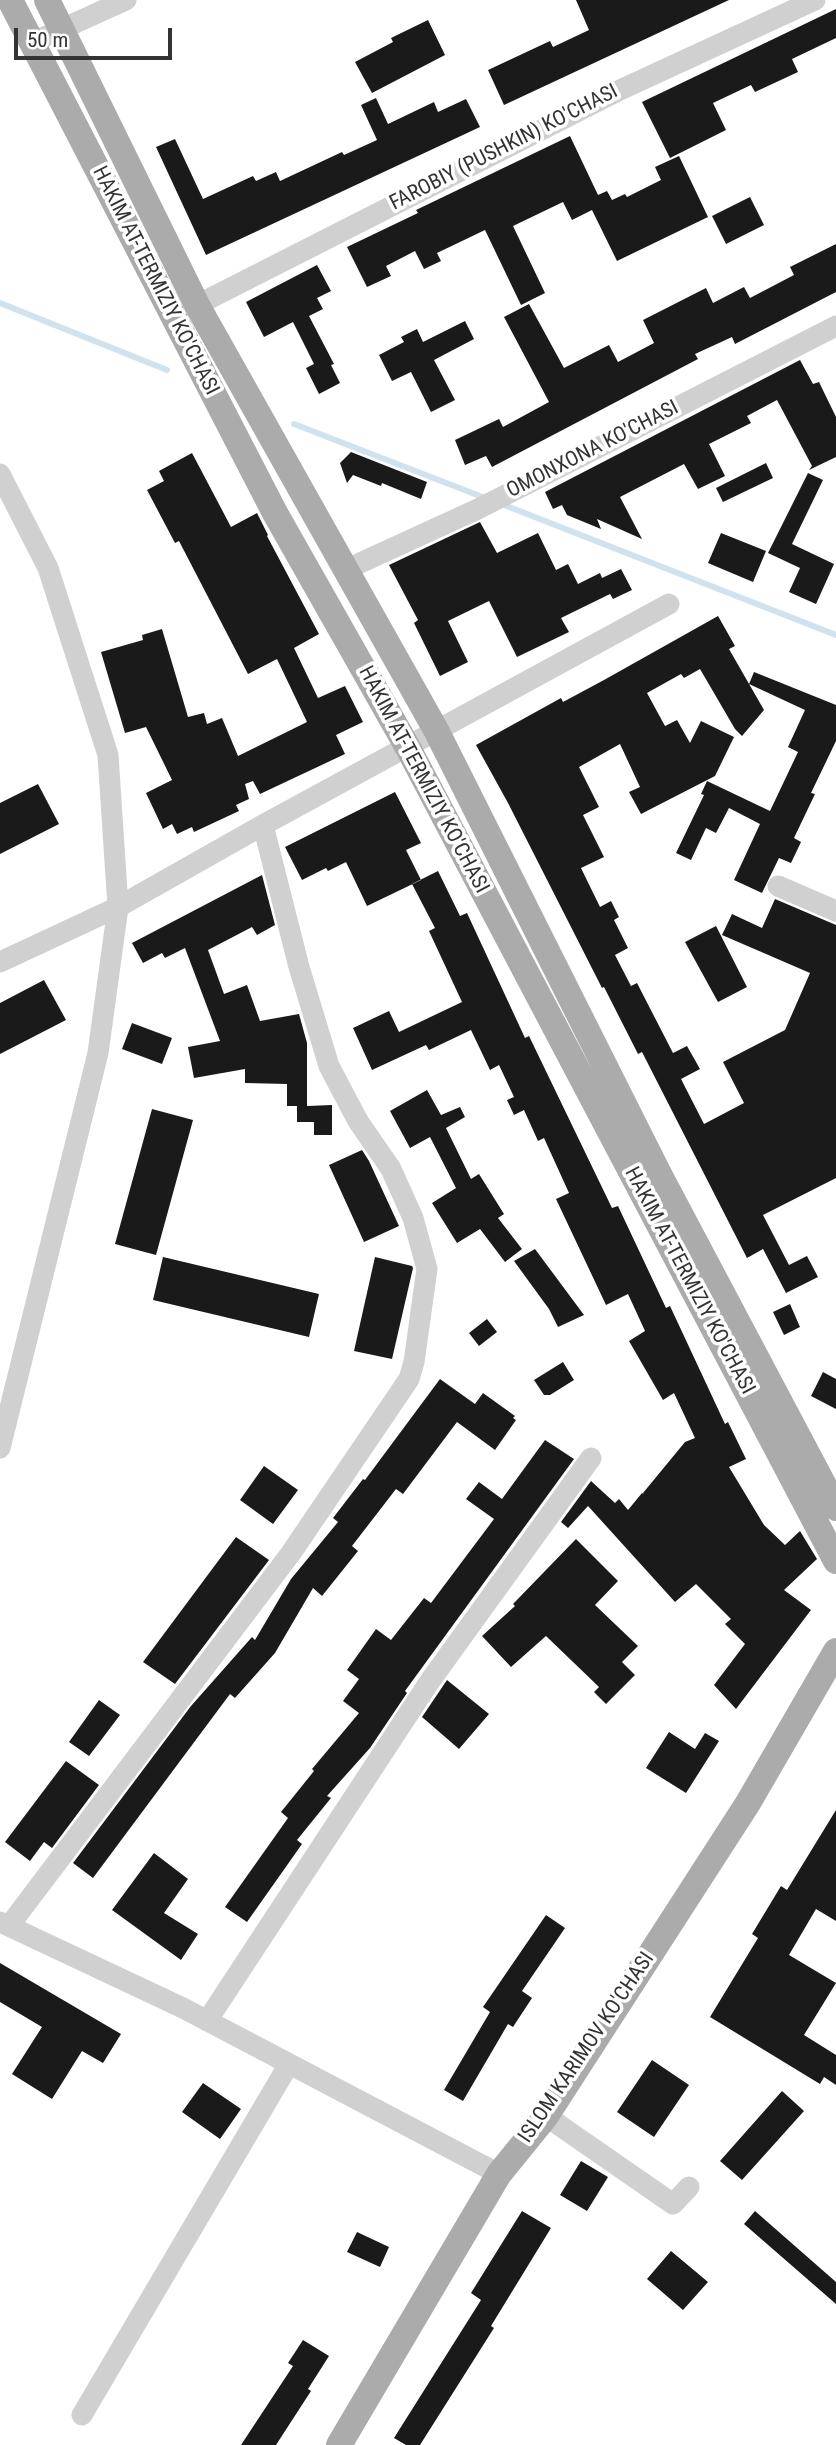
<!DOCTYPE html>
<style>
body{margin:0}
#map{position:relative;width:836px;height:2445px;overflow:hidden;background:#fff;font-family:"Roboto Condensed",sans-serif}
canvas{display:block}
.scale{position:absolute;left:14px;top:28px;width:158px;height:32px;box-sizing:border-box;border:4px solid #333;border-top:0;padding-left:9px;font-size:21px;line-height:24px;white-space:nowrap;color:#333;-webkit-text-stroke:5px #fff;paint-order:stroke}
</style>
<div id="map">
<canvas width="836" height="2445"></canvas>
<div class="scale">50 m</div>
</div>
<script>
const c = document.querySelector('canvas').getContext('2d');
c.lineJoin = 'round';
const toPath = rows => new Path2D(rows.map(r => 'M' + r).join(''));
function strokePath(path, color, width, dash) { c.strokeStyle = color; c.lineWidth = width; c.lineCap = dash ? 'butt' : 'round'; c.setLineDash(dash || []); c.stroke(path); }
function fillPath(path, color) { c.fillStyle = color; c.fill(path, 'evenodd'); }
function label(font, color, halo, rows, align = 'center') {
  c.font = font + ' "Roboto Condensed",sans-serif'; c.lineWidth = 7; c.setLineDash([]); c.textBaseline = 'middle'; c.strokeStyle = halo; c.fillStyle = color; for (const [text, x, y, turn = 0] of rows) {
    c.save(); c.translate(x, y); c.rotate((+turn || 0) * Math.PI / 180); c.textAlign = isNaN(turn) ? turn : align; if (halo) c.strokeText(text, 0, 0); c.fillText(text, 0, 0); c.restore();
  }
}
strokePath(toPath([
 [0,303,167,370],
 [294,424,485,498],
 [499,503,836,635]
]), '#cfe2ee', 6);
fillPath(toPath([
 [576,0,729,0,504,105,488,70,550,41,553,47,589,30],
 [836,9,836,38,792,59,798,72,755,92,751,85,713,103,726,130,670,158,642,102],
 [428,20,445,55,372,93,355,62,393,42,391,38],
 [376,98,388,124,434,102,438,112,466,99,480,127,206,255,156,147,175,139,203,199,253,176,256,181,276,172,280,181,342,152,344,155,377,140,361,105],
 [570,136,598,195,607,191,612,200,625,194,627,197,661,180,655,167,679,156,708,217,617,261,592,210,572,220,563,202,513,226,545,293,521,305,485,230,437,253,441,261,424,269,415,251,386,266,391,276,367,287,347,247,418,213,416,210],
 [750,197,764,225,726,244,712,216],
 [836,244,836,292,735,344,732,337,695,354,698,359,492,467,486,456,465,465,455,440,499,419,503,427,549,402,504,317,529,304,564,368,609,345,618,362,654,343,643,320,706,288,713,303,744,287,750,298,794,275,790,267],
 [317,265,331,291,317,298,323,309,309,316,334,364,331,365,340,383,319,394,306,368,314,364,293,322,264,337,246,302],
 [465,321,474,339,434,360,455,400,431,412,411,372,392,381,379,355,404,342,401,337,417,329,423,342],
 [800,360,813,384,819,382,836,417,836,457,809,470,812,466,777,400,747,416,751,423,709,444,725,476,698,489,684,464,620,497,642,539,597,519,601,529,567,515,562,505,553,509,545,492],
 [351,452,427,482,421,499,382,483,381,486,353,475,347,483,340,463],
 [192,453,231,527,257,513,268,535,267,536,319,634,294,648,318,698,345,686,363,722,336,735,345,754,260,794,253,781,245,784,249,799,236,805,239,811,194,832,192,827,177,834,172,824,163,829,146,793,172,780,146,727,125,733,101,652,143,640,142,635,162,629,188,717,204,713,207,724,222,718,238,756,307,722,277,659,248,674,179,541,175,543,147,490,164,481,159,471],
 [766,463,773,478,723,502,716,488],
 [808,473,823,480,792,544,834,564,816,604,789,592,800,568,768,553],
 [480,522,497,553,538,533,556,570,568,564,578,584,600,573,602,578,621,569,632,590,613,599,610,594,561,618,569,632,517,657,489,601,448,621,468,662,440,676,414,623,418,620,389,565],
 [721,533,766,551,753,582,708,563],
 [718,616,735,646,729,649,764,710,742,736,735,729,700,669,684,678,681,674,647,693,665,726,677,720,690,743,701,721,734,737,715,776,641,814,629,792,640,787,620,744,579,767,599,807,583,815,604,857,581,868,600,907,611,901,619,917,614,920,628,948,615,955,631,986,637,983,673,1053,687,1046,700,1069,681,1079,704,1124,744,1103,723,1062,785,1030,810,973,722,935,732,914,762,928,775,899,836,925,836,1178,763,1215,789,1265,807,1256,818,1277,786,1293,763,1249,747,1258,642,1052,638,1054,604,987,602,988,508,803,476,745,561,698,563,702,604,680],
 [754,672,836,705,836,741,811,793,815,794,794,838,801,842,791,863,779,858,762,893,734,880,760,824,729,808,716,833,706,828,691,860,676,853,704,795,701,794,707,781,770,811,798,752,788,747,805,710,749,684],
 [38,784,59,824,0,854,0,803],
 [395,792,421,843,406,850,421,880,367,906,346,862,328,871,326,868,302,880,285,847],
 [438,871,460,916,467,913,525,1038,529,1036,612,1208,618,1206,666,1308,670,1306,725,1424,728,1422,746,1459,729,1467,764,1525,785,1545,800,1531,817,1559,784,1590,811,1610,736,1709,714,1685,745,1644,725,1624,731,1619,696,1584,675,1602,588,1506,568,1528,561,1522,591,1481,615,1503,619,1499,628,1510,642,1493,644,1494,643,1493,685,1442,695,1438,674,1393,663,1400,629,1341,645,1331,628,1294,606,1305,556,1199,569,1193,544,1138,538,1141,524,1110,514,1115,507,1100,514,1097,499,1065,490,1070,471,1030,429,1050,426,1045,372,1070,353,1028,389,1011,399,1032,462,1002,429,931,435,928,412,884],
 [262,875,275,925,257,935,252,927,208,950,224,994,247,985,260,1021,299,1014,307,1043,307,1106,332,1105,332,1135,314,1135,314,1122,297,1122,297,1106,287,1106,287,1084,245,1083,245,1069,194,1078,188,1047,220,1041,185,948,165,958,162,953,143,963,132,943],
 [716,926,747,987,718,1002,685,942],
 [44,980,66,1020,0,1054,0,1003],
 [132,1023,172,1038,162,1064,122,1049],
 [427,1090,441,1115,460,1107,465,1117,446,1128,471,1179,479,1174,504,1214,498,1218,522,1249,505,1262,480,1229,457,1243,432,1203,456,1188,430,1137,410,1148,390,1111],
 [152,1109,193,1120,156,1255,115,1244],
 [362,1150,369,1161,399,1226,364,1242,329,1165],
 [535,1249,584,1315,558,1327,549,1309,514,1261],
 [163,1257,319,1294,309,1337,153,1300],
 [375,1257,412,1266,413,1268,392,1359,354,1351],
 [790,1304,800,1327,784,1335,773,1312],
 [487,1319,497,1332,479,1346,469,1333],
 [563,1362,574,1380,550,1395,544,1395,534,1380],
 [823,1372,836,1379,836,1409,811,1396],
 [440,1379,475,1404,483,1393,515,1416,513,1418,516,1420,495,1450,457,1422,403,1494,396,1489,352,1546,358,1551,322,1596,313,1588,275,1653,235,1698,230,1694,93,1878,73,1863,191,1706,252,1637,255,1640,291,1579,338,1522,333,1518,363,1479,365,1480],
 [545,1440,574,1459,405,1691,407,1693,370,1748,327,1796,331,1798,297,1840,302,1844,247,1922,225,1907,288,1818,281,1812,314,1771,312,1769,359,1713,343,1701,359,1679,347,1670,376,1629,391,1640,424,1598,431,1603,494,1519,466,1499,479,1482,502,1499],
 [264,1466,298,1490,273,1524,240,1500],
 [236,1537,269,1560,175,1684,143,1662],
 [576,1539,618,1581,595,1605,638,1646,622,1662,635,1675,606,1704,594,1692,599,1687,546,1636,511,1667,482,1636,515,1606,513,1604],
 [447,1680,489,1714,459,1749,422,1717],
 [99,1700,120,1715,89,1756,69,1742],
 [669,1732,695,1749,705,1733,719,1741,686,1793,646,1768],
 [66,1761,99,1785,52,1848,44,1842,30,1861,5,1842],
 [836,1810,836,1921,816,1909,789,1955,836,1983,804,2035,836,2055,836,2085,824,2077,820,2084,710,2017,758,1938,752,1934,781,1886,787,1890],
 [154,1853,188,1879,164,1913,198,1934,181,1960,112,1910],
 [546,1915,565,1928,522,1991,532,1998,513,2027,508,2024,463,2101,444,2090,490,2012,483,2007],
 [0,1963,121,2034,103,2063,82,2051,52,2099,12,2074,42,2027,0,2002],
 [652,2060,689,2085,654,2137,617,2112],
 [203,2083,241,2109,220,2139,182,2112],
 [782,2091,804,2111,742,2180,720,2161],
 [581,2161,608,2177,587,2211,560,2195],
 [522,2211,551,2228,491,2326,494,2328,420,2445,406,2445,394,2438,481,2300,471,2293],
 [755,2211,836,2282,836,2304,744,2224],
 [357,2232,389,2247,380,2267,347,2252],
 [671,2251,708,2282,683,2310,647,2279],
 [303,2340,329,2356,308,2389,311,2391,276,2445,241,2445,293,2366,288,2363]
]), '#1a1a1a');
strokePath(toPath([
 [31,43,126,0],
 [197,305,620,90,815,0],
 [0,474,48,568,108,755,118,907,98,1053,0,1448],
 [347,569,478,509,836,326],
 [778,886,836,911],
 [0,962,118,907,263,825,669,604],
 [0,1922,183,2008,499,2174],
 [9,1926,291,1553,409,1379,414,1362,427,1269,413,1218,391,1169,358,1121,329,1066,299,967,263,825],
 [207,2021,430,1681,591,1458],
 [546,2116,673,2204,689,2187],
 [82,2415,289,2064]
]), '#d0d0d0', 21);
strokePath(toPath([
 [10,0,275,513,407,746,836,1561],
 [47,0,197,305,436,730,658,1172,836,1508],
 [339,2445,499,2174,546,2116,748,1803,836,1651]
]), '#ababab', 26);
label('21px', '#333', '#fff', [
 ["FAROBIY (PUSHKIN) KO'CHASI",504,148,-27],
 ["HAKIM AT-TERMIZIY KO'CHASI",155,281,63],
 ["OMONXONA KO'CHASI",593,450,-27],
 ["HAKIM AT-TERMIZIY KO'CHASI",423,780,62],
 ["HAKIM AT-TERMIZIY KO'CHASI",689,1281,62],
 ["ISLOM KARIMOV KO'CHASI",587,2048,-56]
]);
</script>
